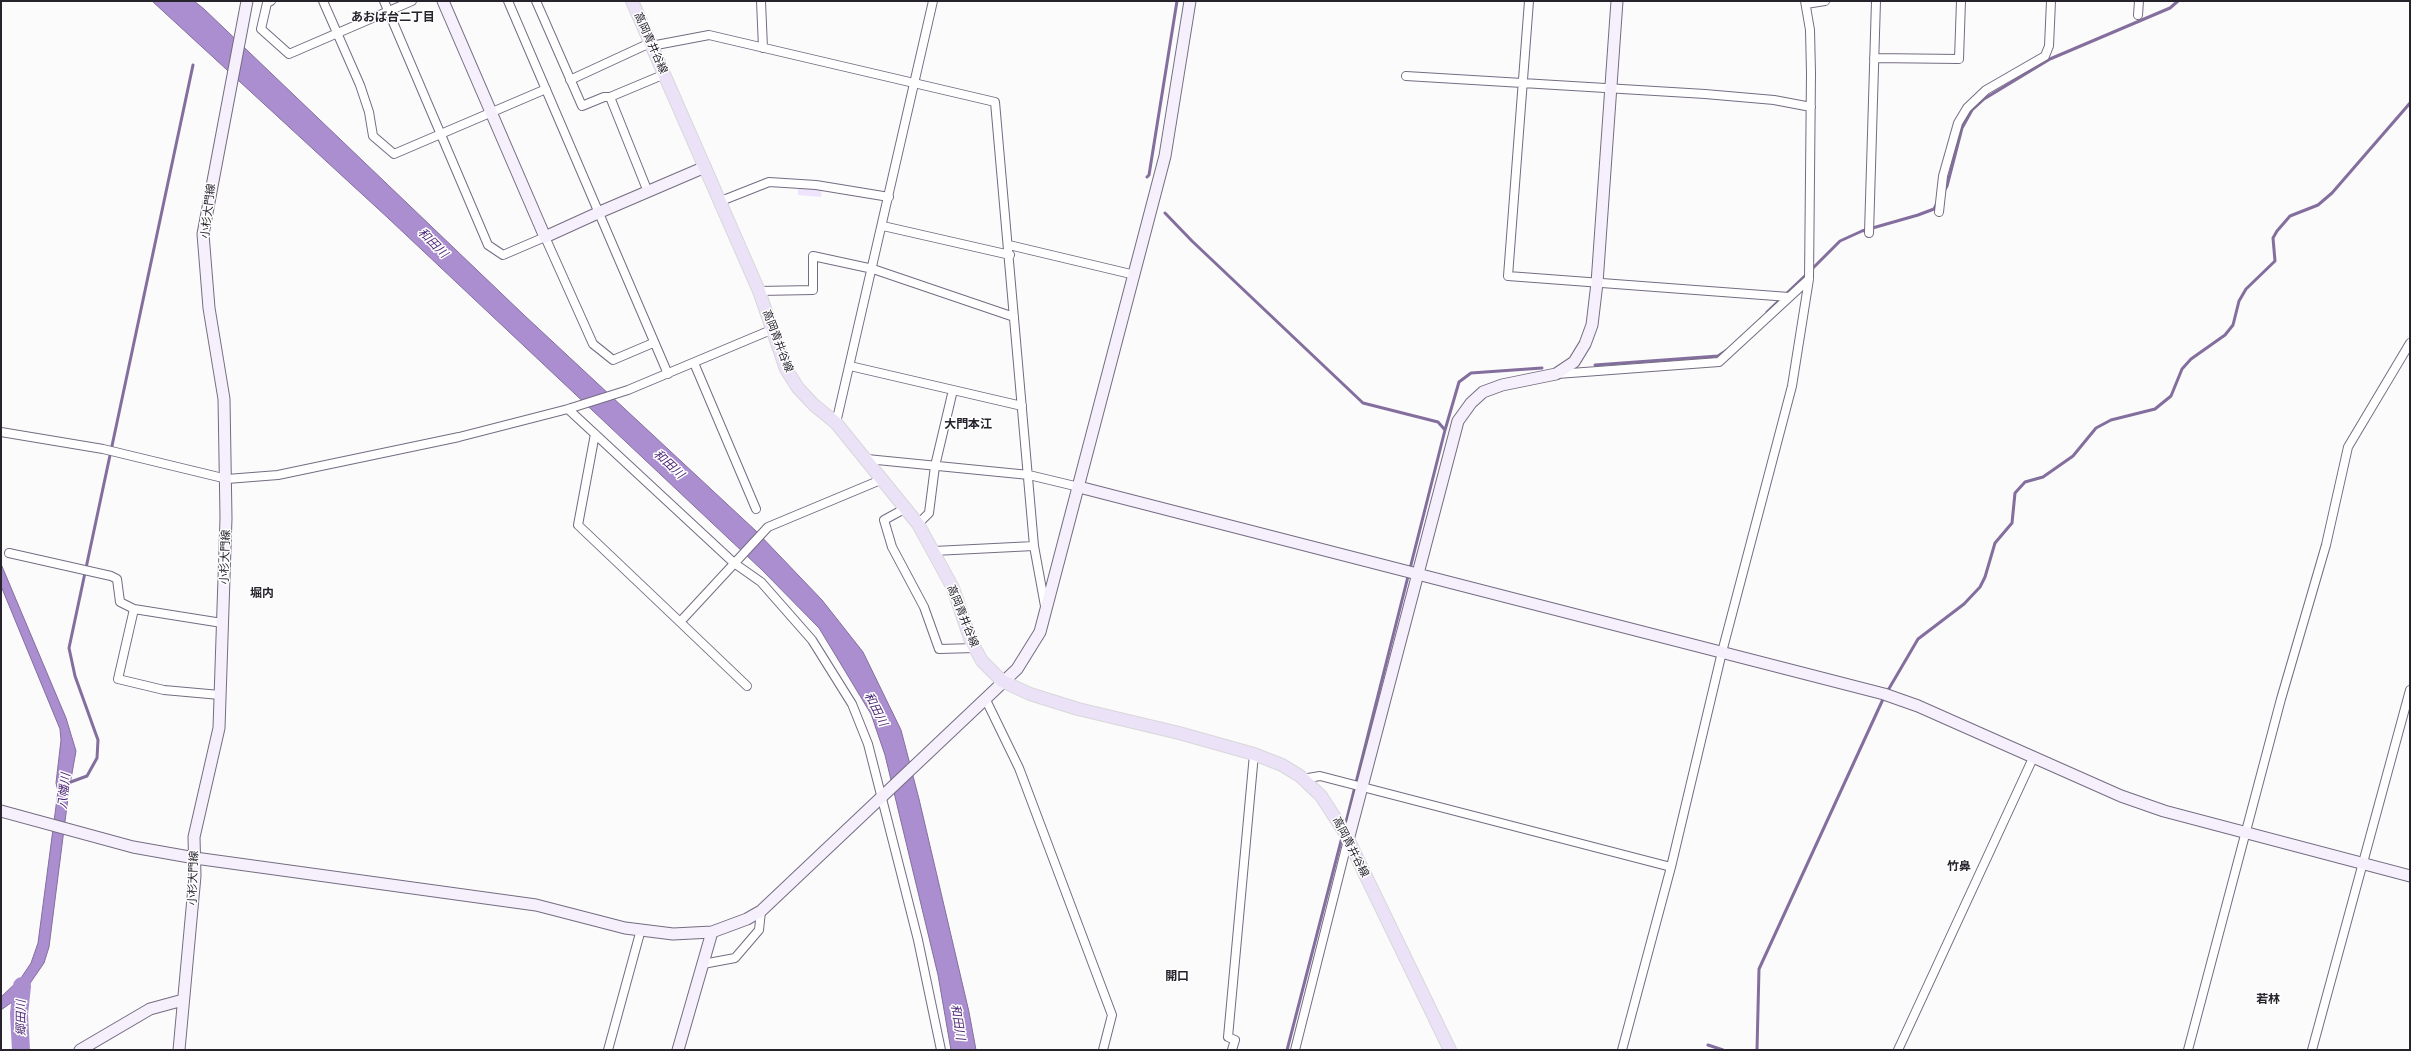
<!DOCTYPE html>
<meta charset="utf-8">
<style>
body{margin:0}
#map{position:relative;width:2411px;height:1051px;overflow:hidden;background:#fbfbfb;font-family:Ubuntu,sans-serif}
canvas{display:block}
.frame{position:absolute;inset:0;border:2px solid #27232d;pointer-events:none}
</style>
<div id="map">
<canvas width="2411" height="1051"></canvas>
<div class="frame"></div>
</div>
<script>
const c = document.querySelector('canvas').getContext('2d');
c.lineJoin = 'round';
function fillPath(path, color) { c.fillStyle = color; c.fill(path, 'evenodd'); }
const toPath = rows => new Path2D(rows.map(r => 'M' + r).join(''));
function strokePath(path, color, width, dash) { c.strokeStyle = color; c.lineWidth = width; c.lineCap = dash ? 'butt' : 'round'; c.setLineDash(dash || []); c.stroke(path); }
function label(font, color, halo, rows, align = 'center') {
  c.font = font + ' Ubuntu,"Noto Sans JP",sans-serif'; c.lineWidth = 3; c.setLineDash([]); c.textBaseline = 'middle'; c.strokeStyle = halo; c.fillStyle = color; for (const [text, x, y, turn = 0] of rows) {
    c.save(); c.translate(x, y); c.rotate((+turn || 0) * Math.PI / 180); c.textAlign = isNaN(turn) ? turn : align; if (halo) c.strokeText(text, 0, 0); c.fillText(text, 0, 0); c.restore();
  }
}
fillPath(toPath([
 [798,186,822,188,821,197,798,195]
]), '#eee5fd');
const water = toPath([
 [152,1,194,1,204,9,524,315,756,531,822,600,863,652,901,730,919,799,969,1012,976,1050,951,1050,938,975,885,755,871,714,819,628,762,570,388,218,152,1],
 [1,564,66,718,76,751,69,790,49,947,44,963,22,995,1,1010,1,997,21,978,31,963,38,943,58,791,56,783,61,740,60,729,1,586,1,564]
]);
fillPath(water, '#aa8ecf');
strokePath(water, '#836e9e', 1);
strokePath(toPath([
 [1147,177,1149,175,1177,1],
 [1943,193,1947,186,1962,128,1972,110,1984,99,2050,59,2170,8,2178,1],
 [1165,213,1192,241,1363,403,1438,422,1445,430,1345,826],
 [1812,269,1840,241,1862,231,1918,215,1934,209,1937,203],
 [1767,312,1808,273],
 [1595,365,1718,356,1727,350],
 [1445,430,1459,382,1471,373,1542,368],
 [1887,692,1918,639,1964,604,1980,587,1985,577,1995,543,2012,523,2015,493,2025,482,2043,477,2073,456,2096,428,2111,420,2155,409,2171,396,2182,369,2191,359,2225,335,2233,325,2239,301,2246,289,2275,261,2273,238,2277,231,2290,216,2318,205,2332,193,2410,103],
 [68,783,87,776,97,758,98,740,75,676,69,648,193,65],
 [1708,1045,1723,1050],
 [1287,1050,1342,837],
 [1757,1050,1759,969,1884,697]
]), '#836e9e', 3);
strokePath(toPath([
 [21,1050,19,1014,22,986]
]), '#aa8ecf', 18);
const street = toPath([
 [271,1,267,3,261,29,289,54,412,1],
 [323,1,360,85,369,112,373,136,394,154,546,89],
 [384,1,488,245,503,255,545,237,593,344,613,360,653,343],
 [508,1,668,374],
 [536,1,582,106,604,97,610,97],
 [761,1,763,48],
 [1529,1,1508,276,1789,297],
 [1806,4,1825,1],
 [2138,15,2139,1],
 [651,46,709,35,995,102,1034,546,1045,606],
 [1874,58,1959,59,1961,1],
 [1406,76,1705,94,1774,100,1811,107],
 [570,80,650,43],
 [648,192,610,97,665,74],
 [721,201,769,182,816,185,889,197],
 [1939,212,1943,176,1958,123,1967,108,1986,90,2045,56,2049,46,2051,1],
 [883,226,1010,255],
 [1869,233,1876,1],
 [1009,245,1135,275],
 [759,291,813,290,813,256,873,269,1014,317],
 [694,363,756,509],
 [850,366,1022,406],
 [1557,374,1719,362,1809,279],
 [568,409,734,563,761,582,812,640,852,704,868,744,901,873,918,940,941,1050],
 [836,423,933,1],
 [1,432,103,449,227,479,278,475,459,437,568,409,628,390,771,330],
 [595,434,578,525,680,622,768,527,883,479],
 [867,459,1029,475,1079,487],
 [906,508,884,520,892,547,924,607,939,649,975,648],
 [918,524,929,513,935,466,953,390],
 [934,551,1034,546],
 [9,553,111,576,117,579,120,602,134,609],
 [680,622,747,686],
 [220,695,164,690,118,679,134,609,222,623],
 [985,698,1019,768,1112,1015,1103,1050],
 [1302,779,1320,776,1671,867],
 [703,964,735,958,759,930,761,911],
 [608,1050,640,933],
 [1232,1050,1235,1040,1228,1037,1254,754],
 [1295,1050,1348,840],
 [1622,1050,1671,867,1722,652,1792,386,1809,279,1811,73,1810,30,1805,1],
 [1898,1050,2033,758],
 [2188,1050,2281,699,2326,545,2348,447,2410,343],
 [2312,1050,2410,690]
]);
const secondary = toPath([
 [443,1,545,237,600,212,705,167],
 [1079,487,1884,694,1918,706,2121,796,2164,811,2410,876],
 [1,811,133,847,195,858,536,905,625,928,673,934,712,932,747,919,761,911,1017,669,1040,632,1165,156,1190,1],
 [1348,840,1458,421,1471,403,1483,392,1502,385,1556,374,1574,362,1585,344,1592,325,1597,283,1617,1],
 [80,1050,150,1009,183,1000],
 [179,1050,195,876,194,837,219,728,226,518,224,399,209,308,203,234,247,1],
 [678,1050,712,932]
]);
const primary = toPath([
 [632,1,759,291,786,369,798,388,814,405,836,423,918,524,953,588,971,641,982,661,1002,681,1030,694,1078,709,1179,733,1254,754,1282,765,1300,776,1321,796,1345,833,1450,1050]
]);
strokePath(street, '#756c82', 10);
strokePath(secondary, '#756c82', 13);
strokePath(primary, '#d8d7d9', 14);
strokePath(street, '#fff', 8);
strokePath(secondary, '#f5f0fc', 11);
strokePath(primary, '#ebe2f8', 12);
label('11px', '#27232d', '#fff', [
 ["高岡青井谷線",651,43,66],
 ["小杉大門線",208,211,-83],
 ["高岡青井谷線",778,341,69],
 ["小杉大門線",225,557,-88],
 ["高岡青井谷線",963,616,68],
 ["高岡青井谷線",1351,847,63],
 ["小杉大門線",193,878,-88]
]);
label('bold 12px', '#27232d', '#fff', [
 ["あおば台二丁目",393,17],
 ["大門本江",968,424],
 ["堀内",262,593],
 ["竹鼻",1959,866],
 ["開口",1177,976],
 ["若林",2268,999]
]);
label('italic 12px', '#512b77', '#fff', [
 ["和田川",433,243,45],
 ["和田川",669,464,43],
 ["和田川",876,709,63],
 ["八幡川",64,791,-84],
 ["郷田川",21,1018,-90],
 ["和田川",958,1022,81]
]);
</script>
